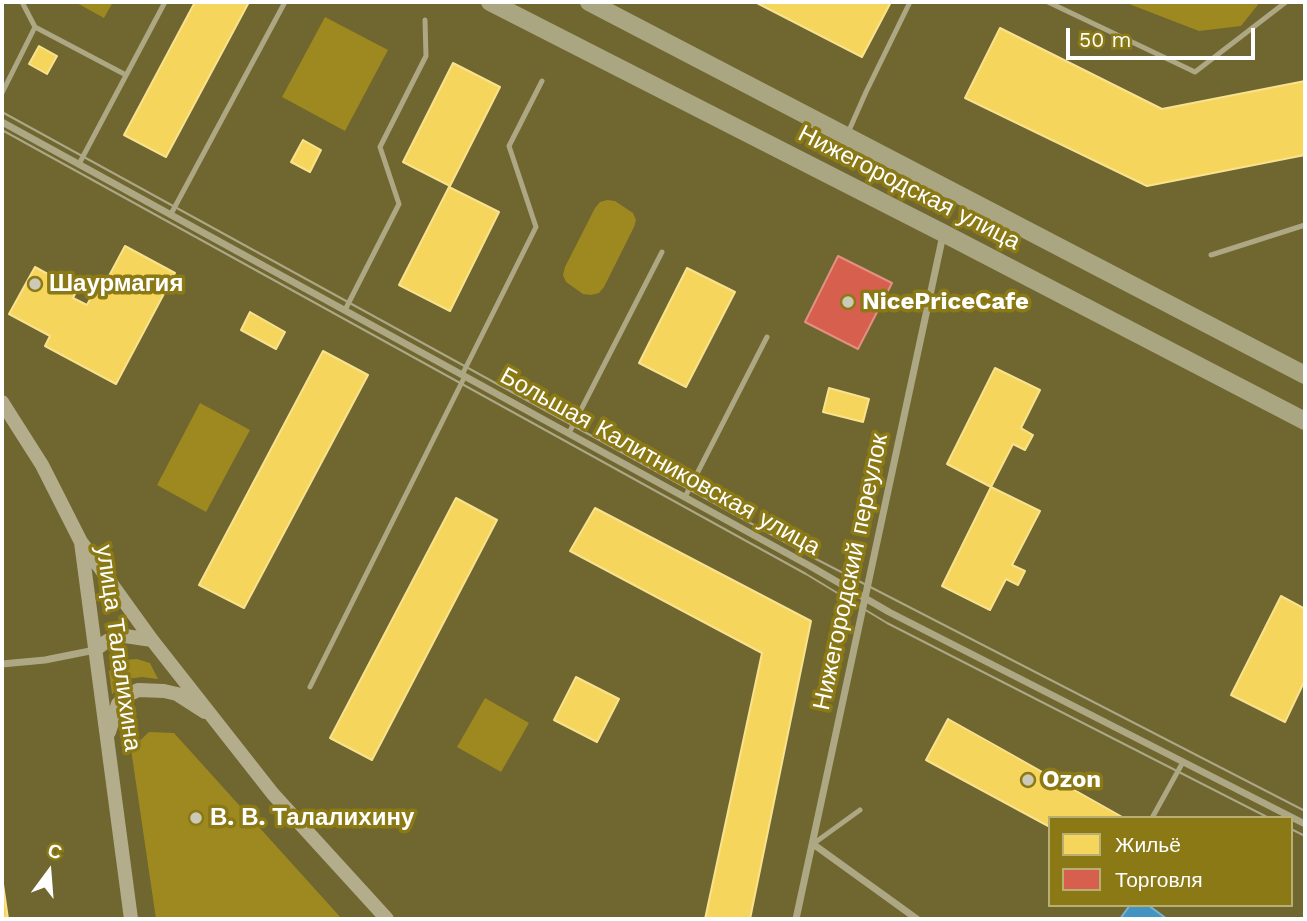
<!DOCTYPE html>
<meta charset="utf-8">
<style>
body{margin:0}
#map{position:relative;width:1307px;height:921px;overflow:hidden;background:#6f6630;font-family:"Work Sans",sans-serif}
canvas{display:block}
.frame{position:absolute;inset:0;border:4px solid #fff;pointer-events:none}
.legend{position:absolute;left:1048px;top:816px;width:245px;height:91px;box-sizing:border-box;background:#8a7915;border:2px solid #b9af73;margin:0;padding:9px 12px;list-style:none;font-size:21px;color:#fff}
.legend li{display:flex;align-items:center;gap:14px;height:35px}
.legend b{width:35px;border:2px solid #b9af73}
.north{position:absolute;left:14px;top:837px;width:70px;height:70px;-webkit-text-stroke:5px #8a7915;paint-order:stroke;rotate:16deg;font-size:19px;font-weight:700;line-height:28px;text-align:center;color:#fff}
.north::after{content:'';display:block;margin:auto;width:24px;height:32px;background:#fff;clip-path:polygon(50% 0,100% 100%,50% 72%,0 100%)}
.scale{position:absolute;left:1066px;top:28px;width:189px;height:32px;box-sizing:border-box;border:4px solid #fff;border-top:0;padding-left:9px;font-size:21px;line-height:24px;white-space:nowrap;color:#fff;-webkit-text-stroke:5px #8a7915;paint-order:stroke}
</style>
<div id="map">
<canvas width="1307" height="921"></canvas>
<div class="frame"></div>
<ul class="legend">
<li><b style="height:19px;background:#f6d55c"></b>Жильё</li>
<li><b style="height:19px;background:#d6604d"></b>Торговля</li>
</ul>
<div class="north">С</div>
<div class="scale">50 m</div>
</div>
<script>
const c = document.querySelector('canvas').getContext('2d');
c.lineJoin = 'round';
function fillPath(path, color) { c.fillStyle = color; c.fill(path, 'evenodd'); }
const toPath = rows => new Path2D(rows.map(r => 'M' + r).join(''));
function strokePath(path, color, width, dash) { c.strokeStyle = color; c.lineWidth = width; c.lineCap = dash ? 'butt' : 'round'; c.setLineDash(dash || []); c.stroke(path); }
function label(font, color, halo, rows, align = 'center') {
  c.font = font + ' "Work Sans",sans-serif'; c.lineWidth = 7; c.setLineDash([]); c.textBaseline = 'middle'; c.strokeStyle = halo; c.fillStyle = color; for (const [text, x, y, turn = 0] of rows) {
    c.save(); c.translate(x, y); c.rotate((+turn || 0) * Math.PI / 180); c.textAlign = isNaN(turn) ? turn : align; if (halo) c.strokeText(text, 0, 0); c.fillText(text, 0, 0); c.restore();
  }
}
fillPath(toPath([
 [75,2,113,2,104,18],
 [1124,2,1260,2,1241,26,1199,31],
 [325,17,388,50,345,131,282,97],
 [607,200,615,201,633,213,636,220,634,227,604,287,599,293,591,295,583,294,566,282,563,275,565,267,595,208,600,202],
 [200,403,250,430,206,512,157,485],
 [137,659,150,663,158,679,142,677,127,679,112,694,109,671,123,660],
 [485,698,529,723,501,772,457,747],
 [149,732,174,733,342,919,156,919,131,749]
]), '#9d8920');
const homes = toPath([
 [195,2,249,2,166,157,124,135,195,2],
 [755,2,891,2,862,57,755,2],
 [1000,28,1162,109,1305,81,1305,155,1147,186,965,98,1000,28],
 [39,46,57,56,47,74,29,64,39,46],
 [453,63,500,87,450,186,403,162,453,63],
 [303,140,321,150,310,172,291,162,303,140],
 [449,187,499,212,450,311,399,285,449,187],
 [125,246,175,273,116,384,45,346,50,336,9,314,35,267,77,290,73,298,87,305,97,286,102,289,125,246],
 [687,268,735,292,686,387,639,363,687,268],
 [250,312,285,332,276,349,241,330,250,312],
 [323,351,368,375,244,608,199,585,323,351],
 [995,368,1040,390,1021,428,1033,435,1025,450,1013,444,991,487,947,464,995,368],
 [829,388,869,399,863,422,823,412,829,388],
 [991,487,1040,511,1012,565,1025,571,1018,585,1006,579,990,610,942,586,991,487],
 [456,498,497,520,372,760,330,738,456,498],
 [595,508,811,621,750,919,705,919,762,653,570,551,595,508],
 [1281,596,1305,609,1305,680,1285,722,1231,695,1281,596],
 [576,677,619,699,597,742,554,720,576,677],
 [948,719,998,747,1124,818,1050,818,1050,827,926,760,948,719],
 [2,877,8,919,2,919,2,877]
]);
fillPath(homes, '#f6d55c');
strokePath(homes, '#f9e28d', 2);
const shops = toPath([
 [838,256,892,283,858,349,805,322,838,256]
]);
fillPath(shops, '#d6604d');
strokePath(shops, '#e29082', 2);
const schools = toPath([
 [1130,905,1148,905,1167,919,1120,919,1130,905]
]);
fillPath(schools, '#4393c3');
strokePath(schools, '#7bb3d5', 2);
strokePath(toPath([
 [1048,2,1195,72,1286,2],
 [35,27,126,75],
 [2,93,35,27,22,2],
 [847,135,866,92,910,2],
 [79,164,165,2],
 [171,214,285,2],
 [1211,255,1305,225],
 [345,310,399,204,380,147,426,56,425,20],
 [462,375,536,227,509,146,542,81],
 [569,433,662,252],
 [685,497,767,337],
 [310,687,465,376],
 [1152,818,1183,762],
 [813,844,860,810]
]), '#ada784', 5);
strokePath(toPath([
 [2,122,810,566,889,612,1305,824],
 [2,664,45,660,95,650],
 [813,844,917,919],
 [796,919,943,235]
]), '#ada784', 7);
strokePath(toPath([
 [2,402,42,465,81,542,131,919],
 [82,543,152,640,273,794,387,919],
 [95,650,107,641,125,636,152,640],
 [109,732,118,704,126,696,138,690,164,691,177,694,205,712]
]), '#b3ad8c', 14);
strokePath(toPath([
 [490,2,943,233,1305,421],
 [589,2,1305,375]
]), '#aba682', 18);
strokePath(toPath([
 [2,112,814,558,1305,811],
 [2,130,806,574,887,623,1269,818],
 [1291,829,1305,836]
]), '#aca785', 2);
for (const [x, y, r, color] of [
 [35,284,7,"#cdc9b7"],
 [848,302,7,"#cdc9b7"],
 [1028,780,7,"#cdc9b7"],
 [196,818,7,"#cdc9b7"]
]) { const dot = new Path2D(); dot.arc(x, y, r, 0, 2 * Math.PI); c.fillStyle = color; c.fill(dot); strokePath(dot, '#8a7915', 2.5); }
label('24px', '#fff', '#8a7915', [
 ["Нижегородская улица",909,188,27],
 ["Большая Калитниковская улица",660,462,29],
 ["Нижегородский переулок",851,572,-78],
 ["улица Талалихина",118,648,82]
]);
label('bold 24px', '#fff', '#8a7915', [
 ["Шаурмагия",49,284],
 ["NicePriceCafe",862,302],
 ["Ozon",1042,780],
 ["В. В. Талалихину",210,818]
], 'left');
</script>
